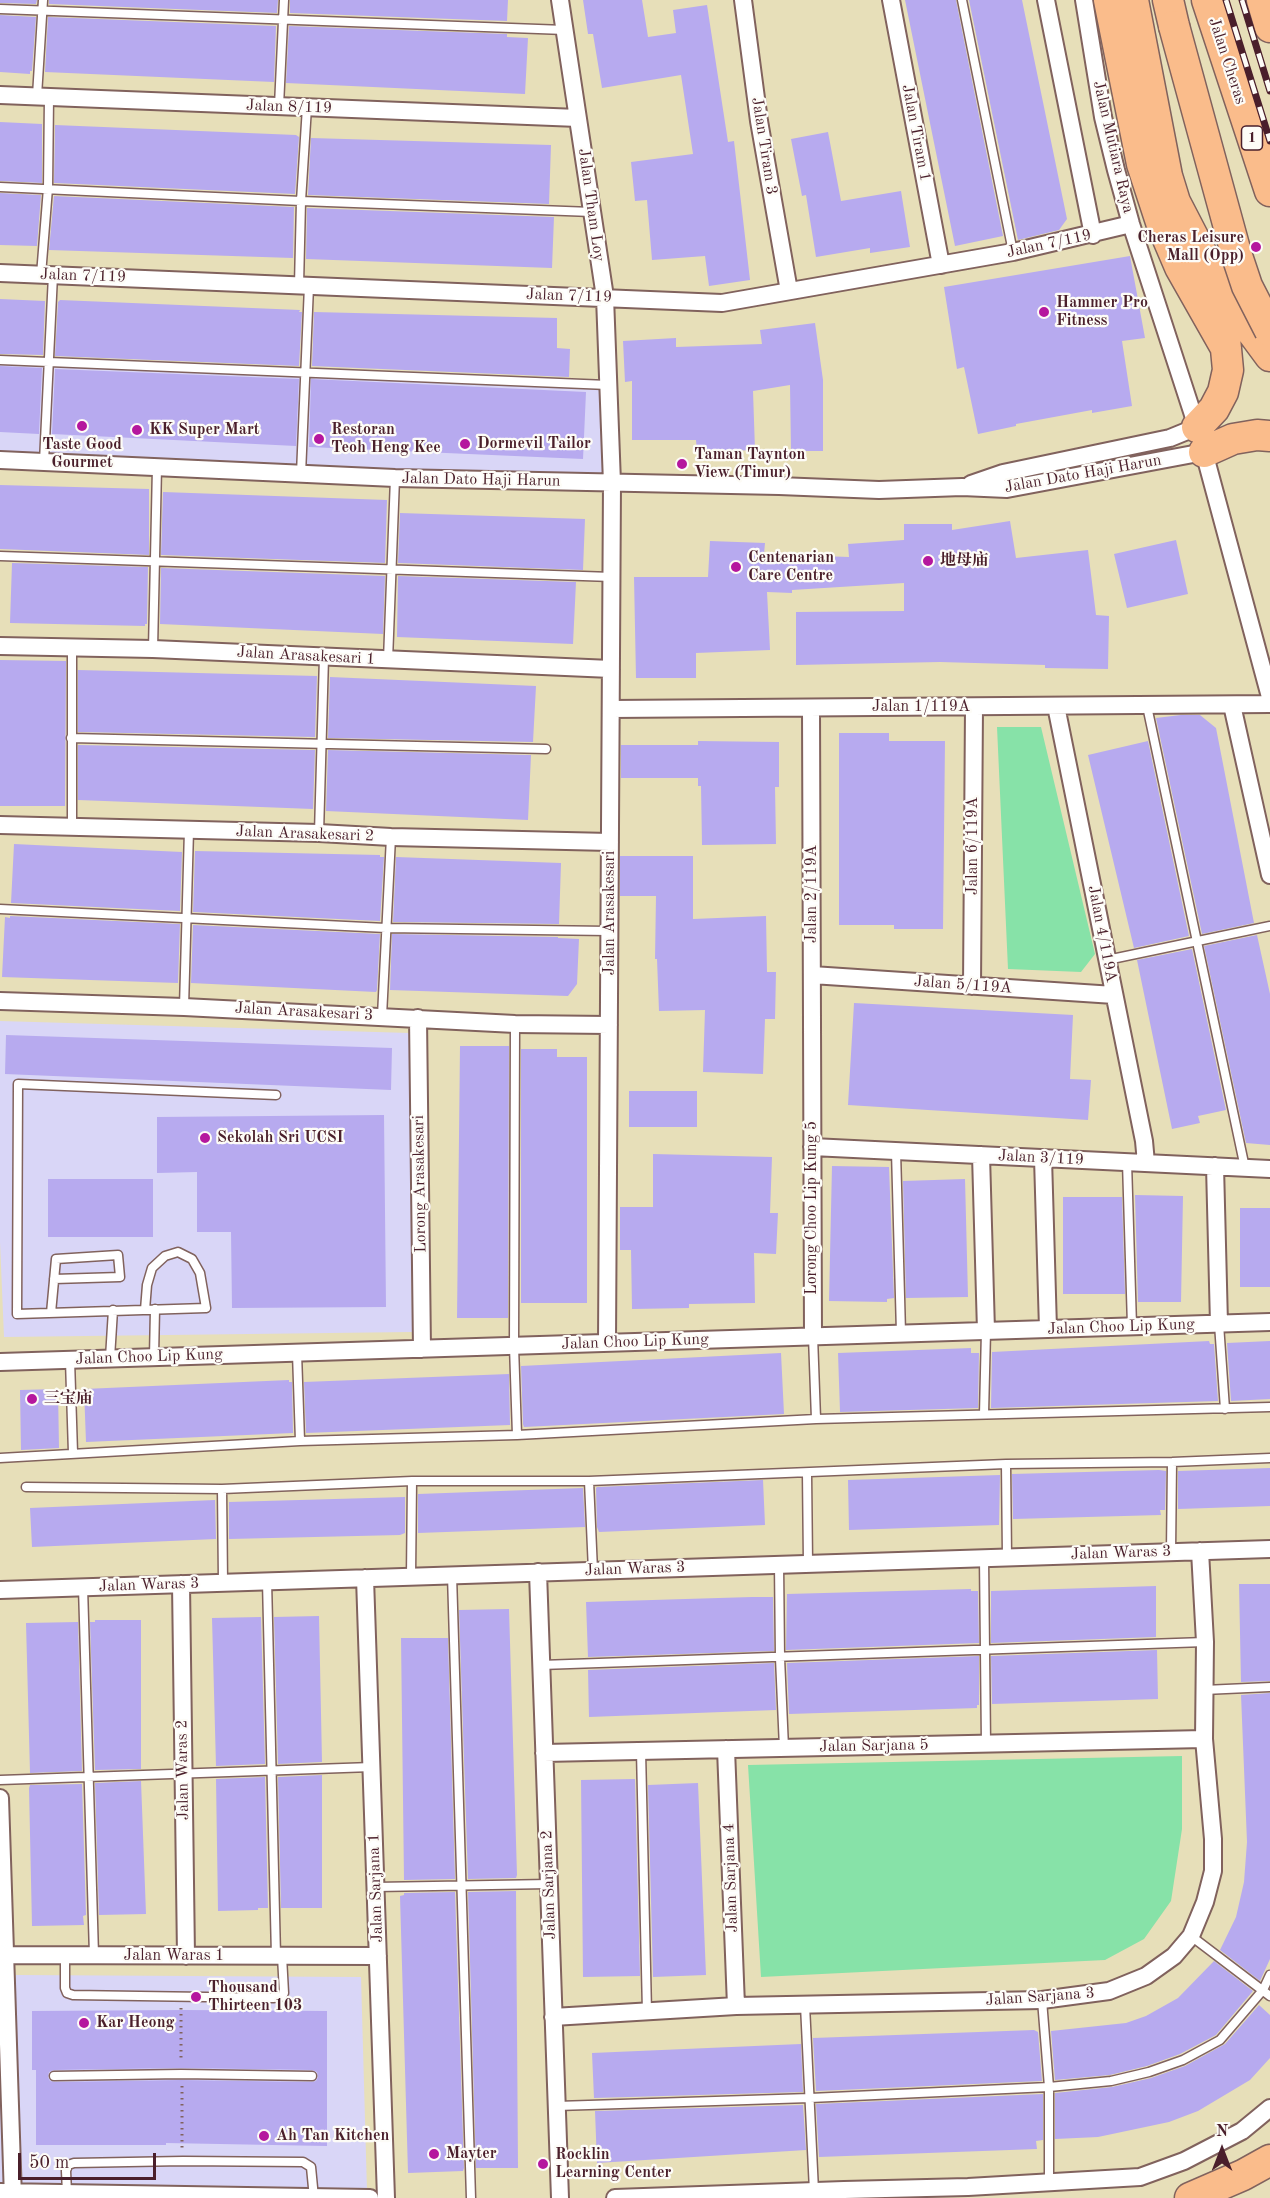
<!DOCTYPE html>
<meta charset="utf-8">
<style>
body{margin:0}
#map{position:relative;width:1270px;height:2198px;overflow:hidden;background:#e7dfb9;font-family:"Old Standard TT",serif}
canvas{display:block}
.north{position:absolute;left:1192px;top:2120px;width:60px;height:60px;-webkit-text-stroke:4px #fdfcf7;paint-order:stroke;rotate:0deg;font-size:16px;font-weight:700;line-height:24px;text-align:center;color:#4a1f2b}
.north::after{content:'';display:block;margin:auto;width:21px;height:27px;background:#4a1f2b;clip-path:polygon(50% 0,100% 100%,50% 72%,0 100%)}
.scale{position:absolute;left:18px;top:2153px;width:138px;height:27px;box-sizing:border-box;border:3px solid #4a1f2b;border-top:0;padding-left:8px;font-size:18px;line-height:21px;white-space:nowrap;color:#4a1f2b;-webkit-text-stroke:4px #fdfcf7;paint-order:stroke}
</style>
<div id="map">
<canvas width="1270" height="2198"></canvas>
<div class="north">N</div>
<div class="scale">50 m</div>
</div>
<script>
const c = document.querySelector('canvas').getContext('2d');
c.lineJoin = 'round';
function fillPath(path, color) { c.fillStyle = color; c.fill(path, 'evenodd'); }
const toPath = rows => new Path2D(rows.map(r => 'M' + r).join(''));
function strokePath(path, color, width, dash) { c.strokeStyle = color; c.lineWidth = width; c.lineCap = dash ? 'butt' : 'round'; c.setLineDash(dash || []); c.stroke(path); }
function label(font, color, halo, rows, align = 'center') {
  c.font = font + ' "Old Standard TT","Noto Serif SC",serif'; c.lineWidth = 4.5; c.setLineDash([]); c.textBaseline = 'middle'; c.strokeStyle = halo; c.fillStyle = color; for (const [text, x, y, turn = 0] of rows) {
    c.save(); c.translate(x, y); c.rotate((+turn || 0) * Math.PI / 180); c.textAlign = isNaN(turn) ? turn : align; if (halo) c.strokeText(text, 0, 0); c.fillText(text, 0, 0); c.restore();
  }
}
fillPath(toPath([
 [0,364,602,388,605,476,392,472,0,453],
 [0,1021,410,1033,412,1332,4,1337,0,1242],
 [16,1975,361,1977,367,2191,0,2188,0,2003,15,2003]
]), '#d9d6f7');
fillPath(toPath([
 [997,727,1041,727,1095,954,1081,972,1008,969],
 [1182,1756,1182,1829,1171,1901,1144,1939,1105,1960,761,1977,748,1765]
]), '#87e2a8');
fillPath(toPath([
 [0,0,37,0,36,4,0,3],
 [49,0,278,0,277,13,49,4],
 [290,0,508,0,507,21,290,13],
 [583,0,642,0,648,37,676,33,673,10,707,5,728,142,734,141,750,280,709,286,705,256,652,260,647,200,635,201,631,162,693,154,681,75,602,88,593,34,588,34],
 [905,0,956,0,1003,236,955,246],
 [969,0,1022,0,1067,219,1059,230,1018,240],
 [0,15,36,17,32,71,30,71,30,74,0,72],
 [48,17,276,26,274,82,45,72],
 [289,26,507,34,507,37,528,38,525,94,286,83],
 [0,122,42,124,42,183,0,181],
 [55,125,296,135,299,137,295,194,54,183],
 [828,132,841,201,901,191,910,247,870,253,870,248,816,257,806,195,802,196,791,139],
 [311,138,551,145,549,204,308,195],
 [0,193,41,195,37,246,0,245],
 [54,196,294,207,293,258,49,250],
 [307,208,554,217,552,268,306,259],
 [1130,256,1145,338,1122,341,1132,406,1092,413,1092,410,1016,424,1016,426,978,434,964,367,957,369,944,287],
 [0,299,45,301,43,355,0,354],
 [60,300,300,310,299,312,302,312,299,366,55,356,58,302],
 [314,312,557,318,557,348,570,349,569,377,312,366],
 [815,323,823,380,823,451,791,451,790,385,753,391,755,450,697,452,696,440,632,440,632,381,625,382,623,341,676,338,676,347,762,344,760,330],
 [0,366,42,368,39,434,0,432],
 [55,369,299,379,296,446,52,434],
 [311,379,586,392,583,459,309,447],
 [0,485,149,489,149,555,0,549],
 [163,492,387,500,385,563,161,555],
 [400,513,585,519,583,570,398,563],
 [1010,521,1016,558,1088,550,1096,615,1109,616,1108,669,1045,668,1045,665,940,662,796,665,796,612,904,611,904,583,792,590,792,593,767,592,770,650,696,653,696,678,636,678,634,577,708,577,710,541,765,543,764,554,849,557,848,544,904,540,904,524,952,524,952,530],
 [1176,540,1188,594,1127,608,1114,554],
 [12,563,148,567,147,624,145,624,145,626,10,623],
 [161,568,385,576,383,634,160,624],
 [398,576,576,582,573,644,397,637],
 [0,660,66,661,65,806,0,806],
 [78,670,317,676,315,737,78,732],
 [330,677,536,686,533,742,328,738],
 [1181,715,1200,715,1216,728,1254,923,1202,934,1156,718],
 [839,733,889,733,889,741,945,741,943,929,894,929,894,925,839,925],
 [698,741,779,742,779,787,775,787,776,844,702,845,701,786,698,786,698,778,621,778,621,745,698,745],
 [1148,741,1189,936,1134,948,1088,755],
 [78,745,315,750,313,809,78,800],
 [328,750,531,755,528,820,326,811],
 [14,844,182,852,180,911,11,903],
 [195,851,380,855,380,857,384,857,380,921,193,912],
 [620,856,693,856,693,919,766,916,767,972,776,972,775,1019,765,1019,763,1074,703,1072,705,1010,659,1011,657,959,655,959,656,896,620,896],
 [396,857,561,863,559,924,393,922],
 [10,916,180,924,178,983,2,977,5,917,10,918],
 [193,925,380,934,377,990,376,992,191,983],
 [392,934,558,937,558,938,579,939,577,984,568,996,390,990],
 [1257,935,1270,994,1270,1145,1246,1143,1204,946],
 [1192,949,1226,1110,1198,1116,1200,1123,1172,1129,1137,960],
 [854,1003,1073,1015,1070,1079,1091,1080,1088,1120,848,1105],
 [6,1035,392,1048,391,1090,5,1074],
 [460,1046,509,1046,508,1318,457,1318],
 [521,1049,557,1049,557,1057,587,1057,587,1303,521,1303],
 [629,1091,697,1091,697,1127,629,1127],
 [384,1115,386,1307,232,1308,231,1232,197,1232,197,1172,157,1173,157,1117],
 [653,1154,772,1157,770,1213,778,1213,776,1254,754,1253,755,1303,689,1304,689,1308,632,1309,631,1250,620,1250,620,1207,653,1207],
 [832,1166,889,1167,894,1298,887,1299,887,1302,829,1301],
 [48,1179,153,1179,153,1237,48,1237],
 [965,1179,968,1297,906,1298,903,1181],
 [1135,1195,1183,1196,1181,1302,1138,1302],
 [1063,1197,1122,1197,1125,1294,1063,1294],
 [1240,1208,1270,1208,1270,1287,1240,1287],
 [1209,1341,1210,1344,1214,1344,1218,1401,991,1408,992,1352],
 [1270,1341,1270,1399,1231,1401,1227,1343],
 [971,1348,971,1353,979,1353,978,1408,840,1412,838,1353],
 [781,1353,784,1414,524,1427,523,1424,521,1366],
 [509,1374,510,1425,306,1433,304,1382],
 [289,1380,289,1382,292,1382,293,1433,86,1442,84,1389],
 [58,1389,59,1448,21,1450,20,1390],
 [1270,1468,1270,1506,1178,1509,1178,1471],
 [1159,1470,1166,1471,1165,1510,1160,1510,1161,1515,1013,1519,1012,1474],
 [1000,1475,999,1525,849,1530,848,1480],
 [763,1480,765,1525,599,1532,597,1527,596,1488,597,1487],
 [583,1488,585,1527,418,1533,418,1494],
 [405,1497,405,1533,400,1535,229,1539,229,1502],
 [215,1500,216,1539,32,1547,30,1508],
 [1239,1584,1270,1584,1270,1681,1241,1682],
 [1156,1586,1156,1637,991,1643,991,1591],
 [971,1589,971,1591,978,1591,979,1643,786,1650,787,1594],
 [752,1597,773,1597,774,1651,588,1657,586,1602],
 [509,1609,517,1875,516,1878,468,1879,459,1610],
 [319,1616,322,1762,278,1764,274,1617],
 [261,1617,265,1764,216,1766,212,1618],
 [95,1620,141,1620,141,1769,95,1770,90,1622,95,1622],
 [78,1622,82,1771,30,1773,26,1623],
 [401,1638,448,1638,455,1879,404,1880],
 [1157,1650,1158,1699,992,1704,991,1656],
 [979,1656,979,1705,977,1705,977,1708,789,1714,787,1663],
 [774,1663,776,1710,589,1717,588,1670],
 [1270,1693,1270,1959,1260,1981,1220,1950,1236,1917,1244,1882,1247,1842,1241,1695],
 [322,1775,322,1908,281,1908,278,1777],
 [265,1777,268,1908,258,1908,258,1910,218,1911,216,1779],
 [635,1779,640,1976,583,1977,581,1780],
 [141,1781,146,1914,99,1915,95,1783],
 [698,1783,706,1975,653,1977,648,1785],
 [82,1784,86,1915,83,1916,84,1925,32,1926,29,1788,30,1785],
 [516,1891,518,2168,476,2168,468,1892],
 [455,1892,464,2168,463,2171,408,2173,400,1896,404,1895,404,1893],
 [1214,1961,1253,1991,1216,2035,1180,2054,1147,2066,1110,2075,1055,2080,1051,2031,1126,2023,1146,2016,1178,1998],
 [1259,2005,1270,2015,1270,2058,1250,2080,1198,2111,1169,2122,1098,2137,1055,2139,1055,2093,1112,2087,1151,2078,1185,2066,1225,2044],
 [184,2010,327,2011,327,2146,166,2143,166,2145,36,2145,36,2070,32,2070,32,2011],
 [181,2068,312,2070,317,2072,318,2077,316,2081,312,2082,181,2080,54,2082,50,2081,48,2077,49,2072,54,2070],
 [1034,2030,1038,2032,1042,2081,816,2091,813,2038],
 [801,2044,803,2092,594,2098,592,2053],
 [1043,2094,1043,2140,1036,2141,1037,2149,819,2157,816,2104],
 [803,2105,806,2150,597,2163,595,2111]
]), '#b7aaef');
const lane = toPath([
 [962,0,1013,252],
 [0,9,565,30],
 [37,96,43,0],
 [279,106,284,0],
 [0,187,301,201,592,212],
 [41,275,48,188,49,97],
 [299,285,301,201,307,107],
 [0,360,608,385],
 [44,462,53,275],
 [301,474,309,286],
 [0,556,612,577],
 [153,649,157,467],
 [388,660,395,478],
 [1147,706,1245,1168],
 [71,738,546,749],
 [72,827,72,648],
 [319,833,324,657],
 [0,909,386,928,609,931],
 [1107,960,1270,926],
 [184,1007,189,830],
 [382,1016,391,837],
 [515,1024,514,1346,517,1435],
 [896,1151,901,1333],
 [1127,1162,1132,1326],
 [145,1310,147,1285,152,1268,165,1256,178,1252,192,1259,200,1273,206,1308,17,1314,18,1084,276,1095],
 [51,1313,56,1259,118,1255,120,1277,54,1279],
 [1219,1324,1225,1409],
 [813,1336,816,1419],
 [297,1353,300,1441],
 [154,1357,155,1309],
 [110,1358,113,1310],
 [70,1360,73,1453],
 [984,1414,986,1331],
 [0,1458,300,1441,517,1435,816,1419,1270,1407],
 [1006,1464,1007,1557],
 [807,1473,808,1563],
 [589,1481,593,1571],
 [26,1487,222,1489,412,1481,589,1481,1006,1464,1172,1462,1270,1458],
 [222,1489,223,1582],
 [1171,1552,1172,1462],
 [984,1558,986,1744],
 [779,1564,780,1658,784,1748],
 [452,1575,471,2198],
 [411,1576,412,1481],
 [267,1581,276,1956],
 [83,1587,94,1955],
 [541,1665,1205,1642],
 [1204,1690,1270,1687],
 [641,1751,647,2012],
 [0,1780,372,1767],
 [376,1887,549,1884],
 [1191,1936,1270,1996],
 [65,1955,65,1988,67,1993,73,1995,273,1998,281,1997,284,1993,282,1956],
 [1042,2000,1049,2087,1049,2184],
 [805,2005,814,2191],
 [54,2076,181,2074,312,2076],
 [557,2106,810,2098,1049,2087,1111,2081,1149,2072,1183,2060,1220,2040,1263,1990,1270,1975],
 [67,2193,66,2171,68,2165,74,2163,183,2161,303,2162,311,2167,314,2198]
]);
const street = toPath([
 [560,0,605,297,612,483,607,1343],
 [743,0,759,121,789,291],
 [891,0,941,265],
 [1046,0,1093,235],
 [0,95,578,118],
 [0,273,722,303,1013,252,1131,224],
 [0,460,395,478,779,486,879,490,962,487,1007,489,1204,452,1270,697],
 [971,484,1003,473,1170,438,1197,427,1131,224,1116,170,1103,117,1084,0],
 [0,646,153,649,611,669],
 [1232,705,1270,875],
 [1056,706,1144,1141,1146,1163],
 [811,708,813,1336],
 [611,709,1270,704],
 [0,825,319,833,391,837,610,842],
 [812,975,1114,995],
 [972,986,974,707],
 [0,1001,184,1007,515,1024,609,1025],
 [418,1018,422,1349],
 [812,1147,1270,1169],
 [981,1155,986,1331],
 [1043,1158,1048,1329],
 [1215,1166,1219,1324],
 [0,1362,1270,1322],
 [538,1572,560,2198],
 [365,1578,386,2198],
 [181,1584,186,1956],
 [0,1590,1270,1549],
 [726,1749,736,2006],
 [544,1753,1204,1739],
 [0,1798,13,2198],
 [5,1955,378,1956],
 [553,2017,736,2006,1042,2000,1109,1991,1146,1976,1174,1956,1191,1936,1205,1902,1213,1871,1213,1839,1204,1739,1205,1642,1200,1551],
 [0,2192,370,2198],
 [615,2198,844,2190,968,2187,1140,2177,1184,2161,1242,2131,1270,2108]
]);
const highway = toPath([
 [1109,0,1142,164,1162,225,1180,267,1226,348],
 [1133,0,1167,176,1175,202,1219,287,1270,356],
 [1168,0,1174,26],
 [1207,0,1270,191],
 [1262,0,1270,27],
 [1197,427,1214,409,1223,392,1228,370,1224,328],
 [1204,452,1233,439,1257,435,1270,436],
 [1190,2198,1243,2175,1270,2160]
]);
strokePath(lane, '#81625d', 11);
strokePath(street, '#81625d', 20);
strokePath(highway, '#81625d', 33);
strokePath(toPath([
 [181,2008,181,2061],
 [182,2086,182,2148]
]), '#81625d', 3, [1.5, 4.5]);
strokePath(lane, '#fff', 8);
strokePath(street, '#fff', 16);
strokePath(highway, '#fabc8b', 30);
const rail = toPath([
 [1226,0,1270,141],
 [1242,0,1270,91]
]);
strokePath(rail, '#4a1f2b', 7);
strokePath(rail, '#fdfcf7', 4.5, [14]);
const highwayBridge = toPath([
 [1174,26,1236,253,1247,286,1270,331]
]);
strokePath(highwayBridge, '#81625d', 33, []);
strokePath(highwayBridge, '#fabc8b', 30);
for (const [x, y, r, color] of [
 [1256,247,6,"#b5179e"],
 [1044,312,6,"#b5179e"],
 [82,426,6,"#b5179e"],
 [137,430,6,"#b5179e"],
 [319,439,6,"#b5179e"],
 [465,444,6,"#b5179e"],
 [682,464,6,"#b5179e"],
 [928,561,6,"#b5179e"],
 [736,567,6,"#b5179e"],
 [205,1138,6,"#b5179e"],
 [32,1399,6,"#b5179e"],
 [196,1997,6,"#b5179e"],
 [84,2023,6,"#b5179e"],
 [264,2136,6,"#b5179e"],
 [434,2154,6,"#b5179e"],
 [543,2164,6,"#b5179e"]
]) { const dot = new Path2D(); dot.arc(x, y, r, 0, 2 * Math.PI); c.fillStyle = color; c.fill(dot); strokePath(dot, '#fdfcf7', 2); }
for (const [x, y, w] of [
 [1252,138,21]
]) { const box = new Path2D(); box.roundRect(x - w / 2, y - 12, w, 24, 4.5); c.fillStyle = '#fdfcf7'; c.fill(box); strokePath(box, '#4a1f2b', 1.5); }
label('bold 15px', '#4a1f2b', null, [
 ["1",1252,138]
]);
label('16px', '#4a1f2b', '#fdfcf7', [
 ["Jalan Cheras",1227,61,72],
 ["Jalan 8/119",289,107,2],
 ["Jalan Tiram 1",916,133,79],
 ["Jalan Tiram 3",764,146,81],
 ["Jalan Mutiara Raya",1113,147,77],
 ["Jalan Tham Loy",591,205,82],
 ["Jalan 7/119",1049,244,-12],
 ["Jalan 7/119",83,276,2],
 ["Jalan 7/119",569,296,2],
 ["Jalan Dato Haji Harun",1083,474,-10],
 ["Jalan Dato Haji Harun",481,480,1],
 ["Jalan Arasakesari 1",306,656,3],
 ["Jalan 1/119A",921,707],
 ["Jalan Arasakesari 2",305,834,2],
 ["Jalan 6/119A",973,846,-90],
 ["Jalan 2/119A",812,894,-90],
 ["Jalan Arasakesari",610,913,-90],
 ["Jalan 4/119A",1102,934,79],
 ["Jalan 5/119A",963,985,4],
 ["Jalan Arasakesari 3",304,1012,3],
 ["Jalan 3/119",1041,1158,3],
 ["Lorong Arasakesari",420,1184,-91],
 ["Lorong Choo Lip Kung 5",812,1208,-90],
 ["Jalan Choo Lip Kung",1121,1327,-2],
 ["Jalan Choo Lip Kung",635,1342,-2],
 ["Jalan Choo Lip Kung",149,1357,-2],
 ["Jalan Waras 3",1121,1553,-2],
 ["Jalan Waras 3",635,1569,-2],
 ["Jalan Waras 3",149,1585,-2],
 ["Jalan Sarjana 5",874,1746,-1],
 ["Jalan Waras 2",183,1770,-91],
 ["Jalan Sarjana 4",731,1878,-92],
 ["Jalan Sarjana 2",549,1885,-92],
 ["Jalan Sarjana 1",376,1888,-92],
 ["Jalan Waras 1",174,1956],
 ["Jalan Sarjana 3",1040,1997,-4]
]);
label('bold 16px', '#4a1f2b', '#fdfcf7', [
 ["Cheras Leisure",1244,238,"right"],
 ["Mall (Opp)",1244,256,"right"],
 ["Hammer Pro",1056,303],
 ["Fitness",1056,321],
 ["KK Super Mart",149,430],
 ["Restoran",331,430],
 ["Teoh Heng Kee",331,448],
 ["Dormevil Tailor",477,444],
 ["Taste Good",82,445,"center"],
 ["Gourmet",82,463,"center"],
 ["Taman Taynton",694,455],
 ["View (Timur)",694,473],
 ["Centenarian",748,558],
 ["Care Centre",748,576],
 ["地母庙",940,561],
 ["Sekolah Sri UCSI",217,1138],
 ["三宝庙",44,1399],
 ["Thousand",208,1988],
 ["Thirteen 103",208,2006],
 ["Kar Heong",96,2023],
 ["Ah Tan Kitchen",276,2136],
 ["Mayter",446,2154],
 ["Rocklin",555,2155],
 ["Learning Center",555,2173]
], 'left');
</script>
